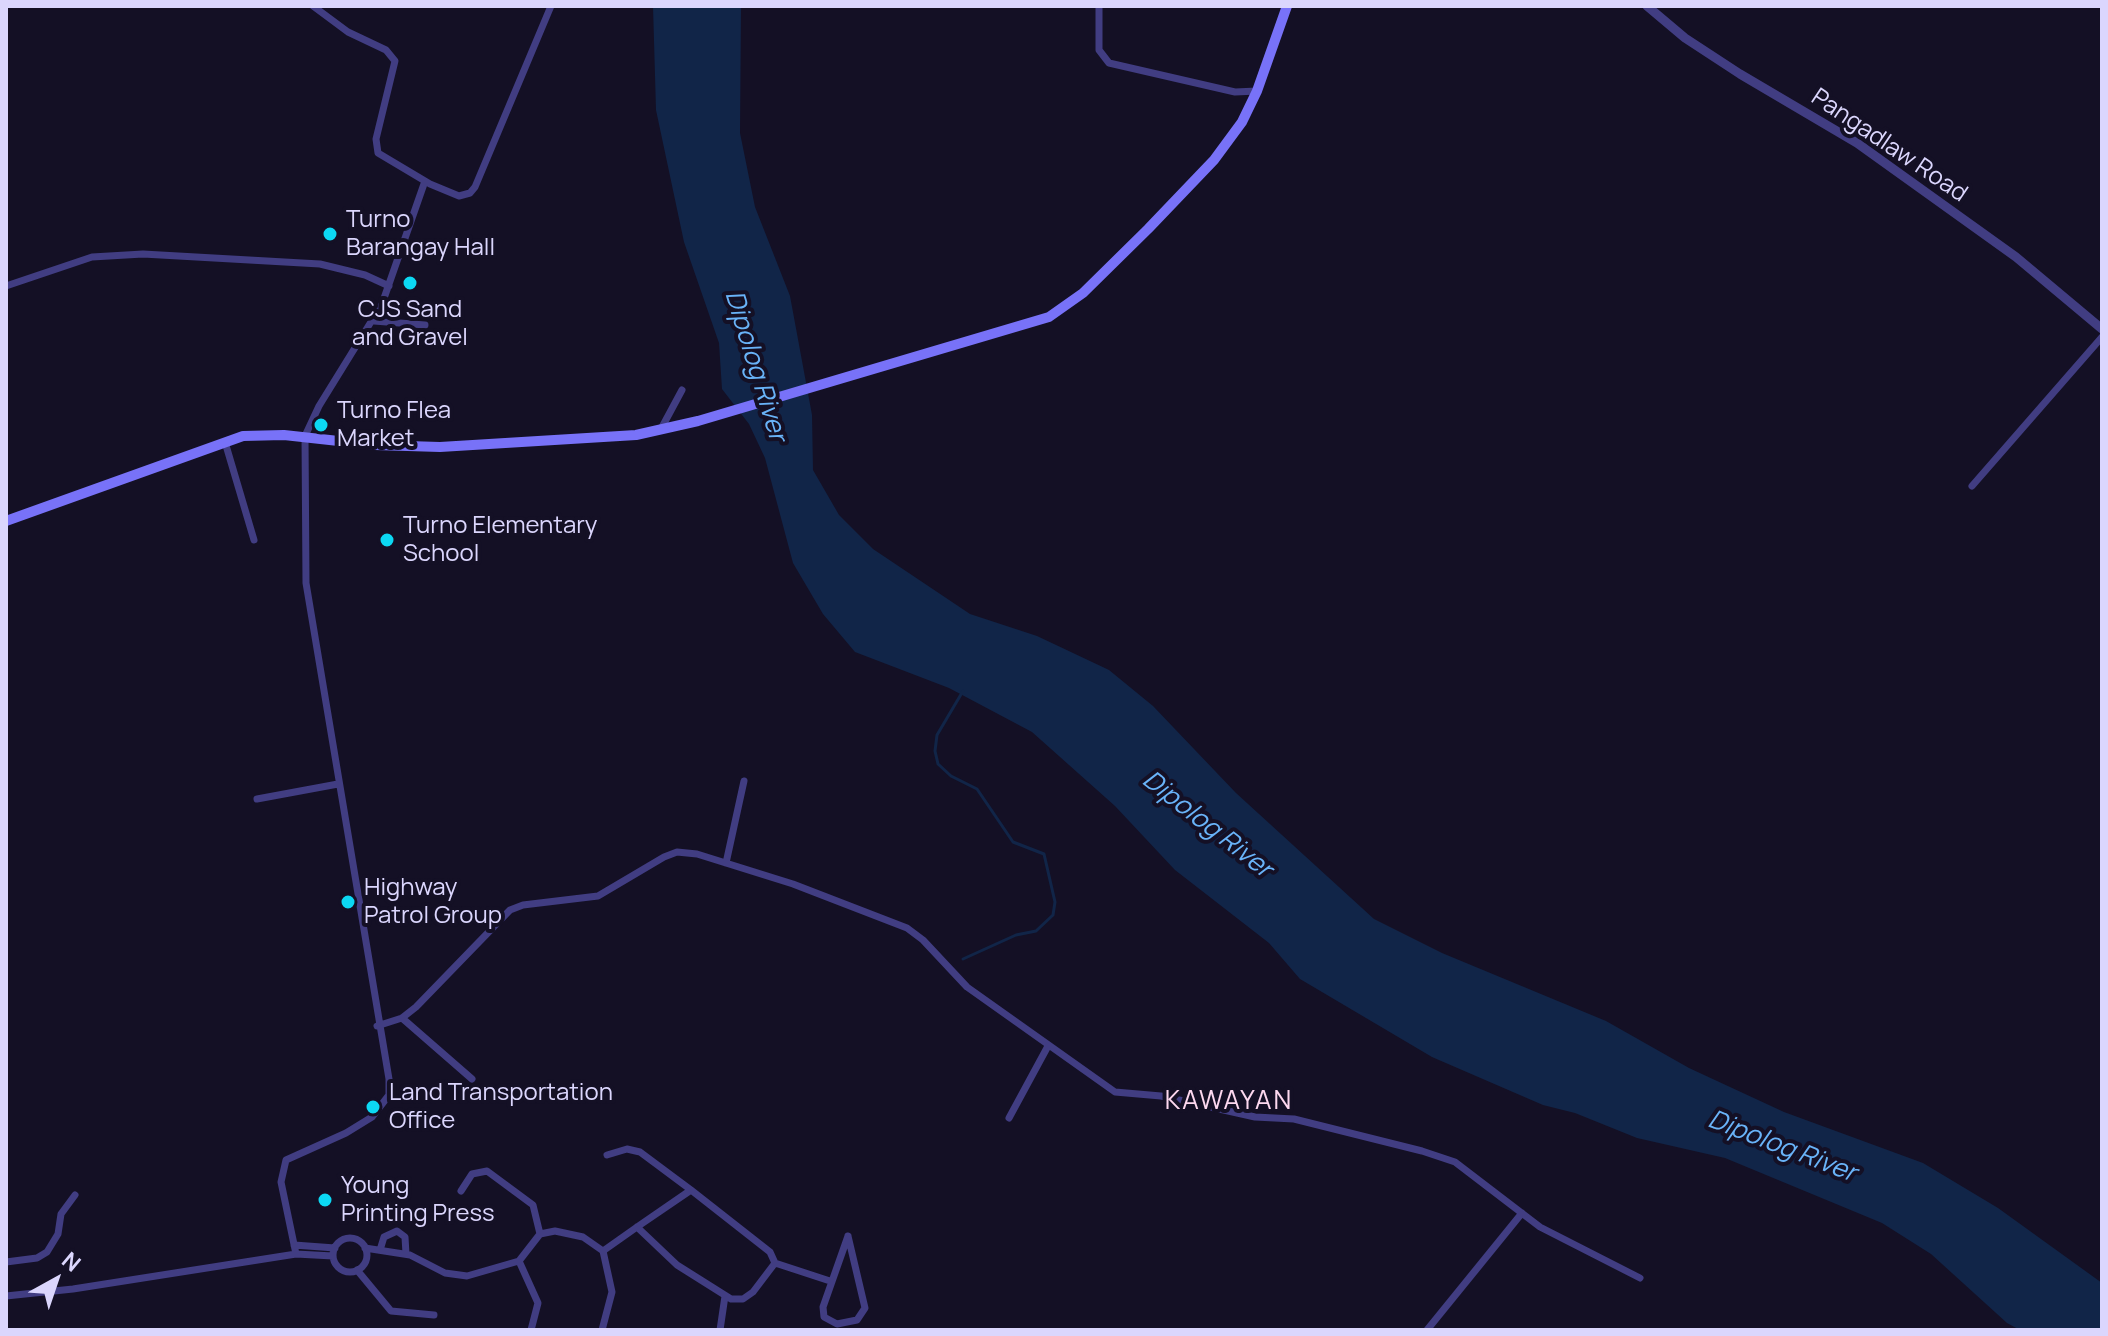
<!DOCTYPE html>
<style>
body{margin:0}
#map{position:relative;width:2108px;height:1336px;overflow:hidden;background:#141025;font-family:Manrope,sans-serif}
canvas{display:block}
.frame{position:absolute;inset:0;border:8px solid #dbd6fd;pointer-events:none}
.north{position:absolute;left:16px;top:1240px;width:80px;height:80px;-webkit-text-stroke:6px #141025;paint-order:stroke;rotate:40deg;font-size:22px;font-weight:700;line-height:32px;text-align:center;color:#dbd6fd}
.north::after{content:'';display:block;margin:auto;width:28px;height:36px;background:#dbd6fd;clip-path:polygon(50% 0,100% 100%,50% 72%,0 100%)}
</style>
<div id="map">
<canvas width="2108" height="1336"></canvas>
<div class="frame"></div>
<div class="north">N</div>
</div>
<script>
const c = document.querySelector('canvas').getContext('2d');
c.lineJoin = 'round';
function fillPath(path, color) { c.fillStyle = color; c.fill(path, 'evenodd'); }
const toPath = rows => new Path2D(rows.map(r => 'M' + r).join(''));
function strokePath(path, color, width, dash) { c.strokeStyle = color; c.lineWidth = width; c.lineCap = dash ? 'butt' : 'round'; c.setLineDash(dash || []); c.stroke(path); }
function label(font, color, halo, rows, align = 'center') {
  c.font = font + ' Manrope,sans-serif'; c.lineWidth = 8; c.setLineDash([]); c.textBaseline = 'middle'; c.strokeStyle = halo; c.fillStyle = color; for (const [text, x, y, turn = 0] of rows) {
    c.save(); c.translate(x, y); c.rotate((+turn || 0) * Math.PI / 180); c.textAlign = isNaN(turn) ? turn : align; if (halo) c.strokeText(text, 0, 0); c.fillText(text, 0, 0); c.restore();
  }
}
fillPath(toPath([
 [653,6,741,6,740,133,755,207,790,296,812,415,813,470,839,515,873,549,970,614,1037,636,1109,670,1153,706,1236,793,1374,919,1442,953,1606,1021,1689,1068,1784,1112,1923,1163,1998,1208,2102,1283,2102,1330,2020,1330,2007,1323,1931,1254,1882,1223,1725,1158,1637,1138,1575,1113,1543,1105,1432,1057,1300,979,1269,943,1175,870,1115,806,1032,732,949,688,855,652,823,614,793,563,765,458,749,424,722,389,719,343,684,242,656,110]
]), '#112548');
strokePath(toPath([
 [963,691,937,735,935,751,938,764,951,776,977,789,1013,842,1044,854,1055,902,1053,915,1036,931,1016,935,963,959]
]), '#112548', 3);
strokePath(toPath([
 [313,6,348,32,386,50,395,61,376,139,378,153,430,184,459,196,470,193,475,187,551,6],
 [1099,6,1099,50,1109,63,1235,92,1257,91],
 [6,286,92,257,143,254,320,264,365,275,389,286],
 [374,321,425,325],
 [661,429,682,390],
 [225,442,254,540],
 [1972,486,2102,337],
 [257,799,338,784],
 [726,863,744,781],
 [402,1018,472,1079],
 [377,1026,402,1018,416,1007,510,910,523,905,598,896,664,857,677,852,697,854,793,884,907,928,923,940,967,987,1115,1092,1161,1096,1255,1117,1294,1119,1422,1151,1455,1162,1540,1227,1640,1278],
 [1009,1118,1048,1046],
 [607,1155,627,1149,640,1152,691,1190],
 [461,1191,472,1174,487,1171,533,1205,540,1234],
 [848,1236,865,1308,857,1320,837,1324,824,1317,823,1307,848,1236],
 '333 1255a17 17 0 1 1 34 0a17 17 0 1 1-34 0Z',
 [294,1245,335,1248],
 [365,1248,410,1255,445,1273,467,1276,519,1261,540,1234,555,1231,583,1237,603,1251,637,1227,691,1190,770,1252,775,1263,753,1292,743,1299,731,1299,677,1265,637,1227],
 [380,1250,384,1237,397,1231,405,1237,406,1254],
 [296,1254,281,1182,286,1160,346,1133,372,1117,389,1095,389,1079,306,583,305,436,319,406,382,304,425,181],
 [519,1261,538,1303,531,1330],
 [6,1262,37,1258,47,1252,58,1234,61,1214,75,1195],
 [775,1263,830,1281],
 [357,1270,391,1311,434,1315],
 [6,1296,73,1289,296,1254,333,1256],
 [602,1330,612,1292,603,1251],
 [720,1330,725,1296],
 [1427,1330,1522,1213]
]), '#413d82', 7);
strokePath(toPath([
 [1647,6,1685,38,1740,74,1857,143,2016,257,2102,329]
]), '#413d82', 9);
strokePath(toPath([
 [6,521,243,436,284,435,375,445,440,447,636,435,698,421,1049,317,1083,293,1148,229,1214,160,1242,122,1257,91,1287,6]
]), '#7872f8', 10);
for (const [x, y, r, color] of [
 [330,234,8,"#0cd8f3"],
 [410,283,8,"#0cd8f3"],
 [321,425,8,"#0cd8f3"],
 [387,540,8,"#0cd8f3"],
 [348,902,8,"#0cd8f3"],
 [373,1107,8,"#0cd8f3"],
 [325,1200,8,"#0cd8f3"]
]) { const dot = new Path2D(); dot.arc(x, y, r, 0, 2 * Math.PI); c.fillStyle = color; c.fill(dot); strokePath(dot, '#141025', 3); }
label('24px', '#dbd6fd', '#141025', [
 ["Pangadlaw Road",1889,146,34]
]);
label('24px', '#dbd6fd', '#141025', [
 ["Turno",346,220],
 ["Barangay Hall",346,248],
 ["CJS Sand",410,310,"center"],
 ["and Gravel",410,338,"center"],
 ["Turno Flea",337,411],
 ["Market",337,439],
 ["Turno Elementary",403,526],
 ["School",403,554],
 ["Highway",364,888],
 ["Patrol Group",364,916],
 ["Land Transportation",389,1093],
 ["Office",389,1121],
 ["Young",341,1186],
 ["Printing Press",341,1214]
], 'left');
label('italic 26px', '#69b3f8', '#141025', [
 ["Dipolog River",755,366,73],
 ["Dipolog River",1207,825,38],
 ["Dipolog River",1782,1147,21]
]);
c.letterSpacing = '2px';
label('26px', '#fdd8ef', '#141025', [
 ["KAWAYAN",1229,1102]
]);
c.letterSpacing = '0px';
</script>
